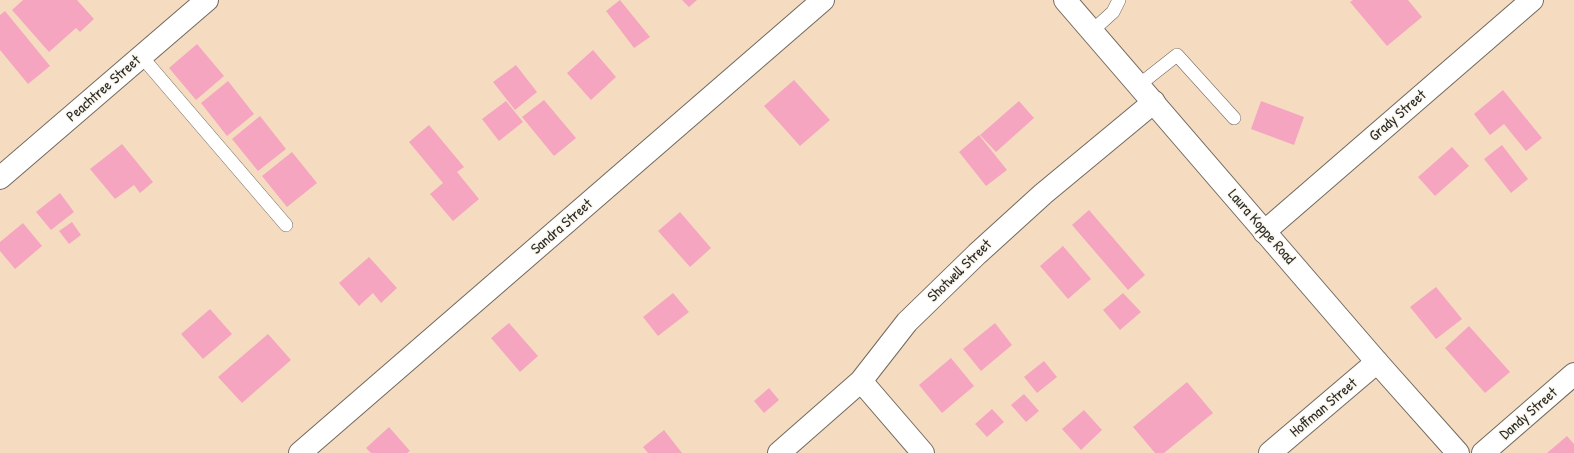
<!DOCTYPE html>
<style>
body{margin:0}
canvas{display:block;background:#f5dcc0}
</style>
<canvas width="1574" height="453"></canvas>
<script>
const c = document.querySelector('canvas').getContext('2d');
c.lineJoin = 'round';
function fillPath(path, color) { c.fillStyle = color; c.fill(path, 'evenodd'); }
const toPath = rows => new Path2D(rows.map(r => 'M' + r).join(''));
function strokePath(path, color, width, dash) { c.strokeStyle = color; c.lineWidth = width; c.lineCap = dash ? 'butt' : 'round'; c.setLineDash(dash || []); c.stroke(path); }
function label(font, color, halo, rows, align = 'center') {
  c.font = font + ' "Patrick Hand",sans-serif'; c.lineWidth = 3; c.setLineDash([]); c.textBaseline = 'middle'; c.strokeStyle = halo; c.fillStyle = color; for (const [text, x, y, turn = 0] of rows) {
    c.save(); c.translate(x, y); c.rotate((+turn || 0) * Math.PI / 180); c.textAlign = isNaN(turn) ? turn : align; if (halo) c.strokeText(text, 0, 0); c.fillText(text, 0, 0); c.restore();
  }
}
fillPath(toPath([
 [23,0,77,0,94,19,80,32,76,28,49,52,12,10],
 [620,0,650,37,634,48,606,11],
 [682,0,697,0,689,7],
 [1353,0,1408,0,1422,17,1387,46,1350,2],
 [5,11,50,66,28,84,0,50,0,15],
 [197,44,224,76,196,100,169,68],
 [593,50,616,77,591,100,567,73],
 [516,65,537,92,515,110,493,82],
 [794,80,830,120,800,146,764,106],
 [228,81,254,114,227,136,201,103],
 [1503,90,1542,138,1526,151,1504,124,1490,135,1474,114],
 [544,100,576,138,554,156,522,117],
 [506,101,523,122,499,141,482,119],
 [1019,101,1034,118,996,152,980,135],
 [1261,101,1304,117,1294,145,1251,129],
 [260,116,286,149,258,171,232,139],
 [429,125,464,167,457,172,479,199,453,221,430,194,443,183,409,142],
 [979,135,1007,170,986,186,959,152],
 [122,144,153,182,140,193,134,185,115,199,90,169],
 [1502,145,1528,179,1511,193,1484,159],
 [1452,147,1469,166,1435,196,1418,177],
 [292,152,317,183,287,207,262,176],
 [60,193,74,212,51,230,36,212],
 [1089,210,1145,275,1128,290,1072,225],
 [680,212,711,248,690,267,658,231],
 [72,222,81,235,69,244,59,231],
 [23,223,42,246,15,269,0,251,0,242],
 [1063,246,1091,279,1068,299,1040,266],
 [369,257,397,288,381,303,373,293,359,306,339,283],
 [1436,287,1462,319,1436,339,1410,307],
 [673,293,689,312,658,336,643,317],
 [1123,293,1141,312,1120,330,1103,310],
 [210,309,232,334,203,359,181,334],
 [509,323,538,356,520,372,491,338],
 [995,323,1012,345,981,371,963,349],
 [1469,326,1510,372,1485,393,1445,348],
 [268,334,291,360,242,403,218,377],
 [951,358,974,386,942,413,919,385],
 [1044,361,1057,377,1037,393,1024,377],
 [1187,382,1213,413,1164,453,1155,453,1133,427],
 [769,388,779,400,764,413,754,401],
 [1024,394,1039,411,1026,422,1011,405],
 [992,409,1004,422,987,437,975,424],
 [1084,410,1102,430,1081,450,1062,429],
 [389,427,410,451,407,453,371,453,366,448],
 [664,430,682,453,648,453,643,447],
 [1567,436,1574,444,1574,453,1547,453]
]), '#f5a5c0');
const service = toPath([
 [1092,31,1113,12,1119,0],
 [142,57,286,225],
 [1139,85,1177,55,1234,118]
]);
const minor = toPath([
 [0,178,207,0],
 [1264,232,1532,0],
 [861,381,923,453],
 [300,453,823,0],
 [779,453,861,381,907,322,977,254,1043,194,1154,102],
 [1270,453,1377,362],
 [1483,453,1574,374]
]);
const tertiary = toPath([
 [1065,0,1377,362,1458,453]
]);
strokePath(service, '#72695f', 14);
strokePath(minor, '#72695f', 24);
strokePath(tertiary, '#72695f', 24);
strokePath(service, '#fff', 13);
strokePath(minor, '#fff', 22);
strokePath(tertiary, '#fff', 22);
label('15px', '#2b2b2b', '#fbf7ec', [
 ["Peachtree Street",104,89,-41],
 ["Grady Street",1398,116,-41],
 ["Sandra Street",562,227,-41],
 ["Laura Koppe Road",1261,227,49],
 ["Shotwell Street",960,271,-44],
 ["Hoffman Street",1324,408,-40],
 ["Dandy Street",1529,414,-41]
]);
</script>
